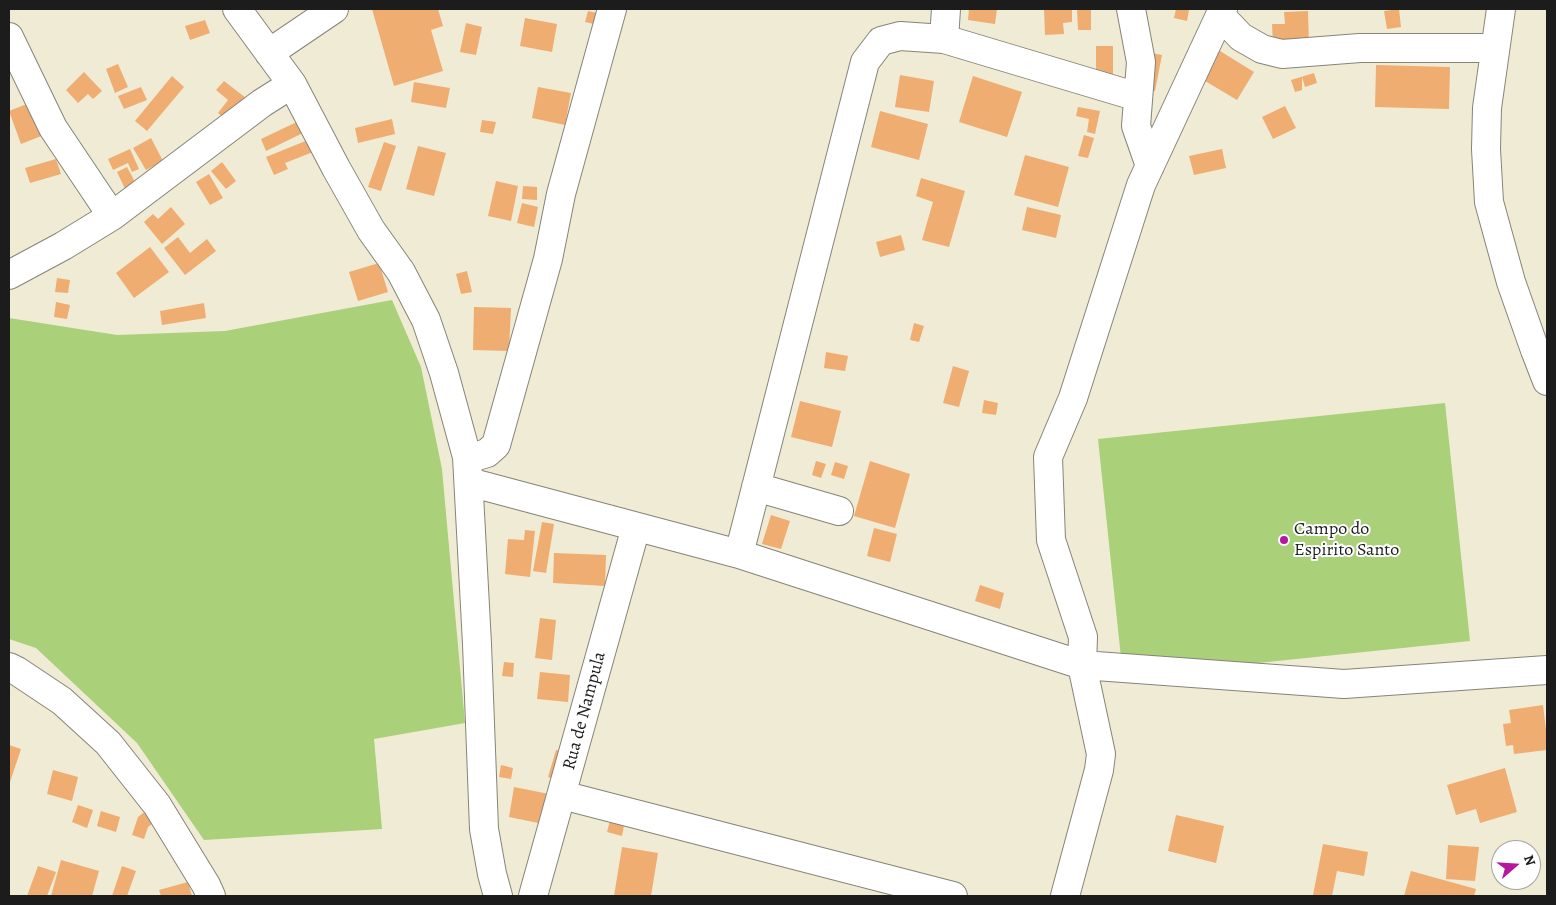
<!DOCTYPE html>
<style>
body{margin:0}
#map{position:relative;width:1556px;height:905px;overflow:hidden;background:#f0ebd4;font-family:Alegreya,serif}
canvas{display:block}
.frame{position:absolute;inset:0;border:10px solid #1c1c1c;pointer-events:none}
.north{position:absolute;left:1491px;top:840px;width:50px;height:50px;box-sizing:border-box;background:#fff;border:1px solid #a4a4a4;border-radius:50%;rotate:71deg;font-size:14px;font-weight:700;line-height:20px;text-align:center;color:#1c1c1c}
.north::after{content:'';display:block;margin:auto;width:18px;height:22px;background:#b5179e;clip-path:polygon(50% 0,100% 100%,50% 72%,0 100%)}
</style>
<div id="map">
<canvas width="1556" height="905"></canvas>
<div class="frame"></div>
<div class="north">N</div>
</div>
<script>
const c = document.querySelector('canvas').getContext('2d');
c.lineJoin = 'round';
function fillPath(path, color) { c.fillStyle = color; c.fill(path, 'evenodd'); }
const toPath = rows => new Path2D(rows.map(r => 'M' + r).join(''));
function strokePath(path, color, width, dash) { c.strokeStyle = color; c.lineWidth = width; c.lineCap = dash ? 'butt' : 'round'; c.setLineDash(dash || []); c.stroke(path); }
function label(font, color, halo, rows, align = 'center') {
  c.font = font + ' Alegreya,serif'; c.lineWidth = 4; c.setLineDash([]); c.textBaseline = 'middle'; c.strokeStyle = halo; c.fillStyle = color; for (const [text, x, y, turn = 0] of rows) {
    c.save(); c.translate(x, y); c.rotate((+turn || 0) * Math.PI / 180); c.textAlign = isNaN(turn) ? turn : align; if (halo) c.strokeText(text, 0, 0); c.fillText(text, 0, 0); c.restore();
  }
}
fillPath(toPath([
 [392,300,421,367,442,469,465,723,374,739,382,829,204,840,137,743,36,648,9,639,9,318,117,335,225,331],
 [1445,403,1470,641,1123,677,1098,439]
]), '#aad07a');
fillPath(toPath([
 [372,9,429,9,429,10,438,9,443,26,431,30,443,71,394,86],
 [969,9,997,9,995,24,968,20],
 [1044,9,1072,9,1072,22,1063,23,1064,34,1045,35],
 [1077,9,1091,9,1091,30,1078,30],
 [1176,9,1189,10,1187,21,1174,18],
 [1399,9,1401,27,1387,29,1384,11],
 [588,11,601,14,598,25,585,22],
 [1308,11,1309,44,1273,45,1272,24,1285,24,1284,12],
 [525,18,557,24,552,52,520,46],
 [205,20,210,33,190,40,185,26],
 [466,23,482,27,476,55,460,52],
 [1096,46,1113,46,1113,75,1096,75],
 [1212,46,1254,72,1237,100,1195,75],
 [1146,52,1162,55,1155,91,1140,88],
 [118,64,128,87,115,93,106,69],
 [1376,65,1450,67,1449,109,1375,107],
 [84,72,102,91,93,99,88,94,78,103,66,90],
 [1314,73,1317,83,1305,87,1302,77,1302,90,1295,92,1291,80],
 [900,75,934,81,929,112,895,107],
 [172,76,184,87,147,131,135,121],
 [973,76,1022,92,1007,137,959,122],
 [224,81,246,98,228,121,218,113,228,100,216,90],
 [414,82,450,88,446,108,411,102],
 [141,87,147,100,124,109,118,96],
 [538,87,571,93,565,125,532,118],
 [32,102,44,135,21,144,9,111],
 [1285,106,1296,128,1273,139,1262,117],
 [1078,107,1100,111,1095,134,1087,132,1089,119,1076,116],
 [880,111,928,124,919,160,871,147],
 [303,119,309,130,266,151,261,139],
 [392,119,395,134,358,143,355,128],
 [482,120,496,122,493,134,480,132],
 [1084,135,1094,138,1088,158,1078,156],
 [151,138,163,161,146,170,133,148],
 [308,140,313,152,285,163,288,169,274,175,266,157],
 [384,142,396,146,381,191,368,187],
 [418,146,446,153,434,196,406,189],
 [130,149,139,169,132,172,128,163,113,170,108,159],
 [1222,149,1226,168,1194,175,1189,156],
 [1025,155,1069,167,1058,207,1014,195],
 [56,159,61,174,30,183,25,168],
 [222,162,236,181,226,189,211,171],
 [127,167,140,191,129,197,117,172],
 [209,174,223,198,210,205,196,182],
 [921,178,965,191,949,247,922,240,933,202,916,196],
 [496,181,518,186,511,221,488,216],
 [523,186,537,187,537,200,522,199],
 [522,203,538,207,534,227,517,223],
 [171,207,185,224,162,244,144,222,153,214,158,219],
 [1027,207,1061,215,1056,238,1022,230],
 [901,235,905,250,880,257,876,242],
 [178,237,190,253,207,239,216,251,185,275,164,248],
 [150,247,169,272,134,298,116,273],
 [379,263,388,292,358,301,349,272],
 [467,271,472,292,461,294,456,274],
 [57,278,70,280,68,293,55,292],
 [56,302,70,305,67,319,54,317],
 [204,303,206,318,162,325,160,311],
 [474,307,511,308,509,351,473,350],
 [914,323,924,326,919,342,910,340],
 [826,352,848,356,845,371,824,368],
 [953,366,969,371,959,407,943,403],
 [984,400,998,403,996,415,982,413],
 [800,401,841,411,832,447,791,437],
 [816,461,826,464,821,478,812,475],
 [870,461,910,474,895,528,854,516],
 [835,462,848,466,844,479,831,475],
 [771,515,790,521,781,549,762,544],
 [542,522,554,524,546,573,533,571],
 [874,528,897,534,890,562,867,556],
 [525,530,535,531,530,577,505,574,508,539,524,540],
 [554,553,606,555,605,586,553,583],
 [980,585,1004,593,1000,609,975,601],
 [540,618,556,620,552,660,535,658],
 [504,662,514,663,513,677,502,676],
 [540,672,570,675,568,702,537,699],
 [1543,705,1547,738,1547,750,1514,754,1513,745,1506,746,1503,724,1511,723,1509,710],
 [9,745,21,749,9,785],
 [556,750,565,752,558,780,548,777],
 [501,765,513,768,511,779,499,777],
 [1505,768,1517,812,1480,823,1476,809,1456,815,1447,785],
 [53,770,78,777,72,801,47,794],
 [514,787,554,795,548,825,509,817],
 [78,805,93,810,87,828,72,822],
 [151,807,159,819,148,827,144,839,132,835,138,817],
 [101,811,120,817,116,832,97,826],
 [1176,815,1224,826,1216,863,1168,851],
 [611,817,625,820,622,836,607,832],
 [1323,844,1368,852,1364,876,1337,871,1332,896,1313,895],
 [1448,845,1479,847,1475,881,1446,879],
 [622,847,658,853,651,896,614,896],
 [61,860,99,871,92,896,51,896],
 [38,866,56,872,47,896,27,896],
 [122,866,136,871,127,896,112,896],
 [1411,871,1476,889,1474,896,1404,896],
 [188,882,192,896,161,896,159,890]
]), '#efad72');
const minor = toPath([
 [237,9,292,84,336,168,371,230,401,272,426,320,444,373,467,457,477,644,484,829,492,874,498,896],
 [1131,9,1141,62,1136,126,1150,166],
 [1501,9,1487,108,1486,149,1489,202,1511,282,1535,350,1547,381],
 [1220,15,1241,37,1262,49,1282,54,1360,48,1495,48],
 [9,37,53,128,112,216],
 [944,39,946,9],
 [269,53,334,9],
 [9,275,63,246,112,216,262,103,292,84],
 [467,457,477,456,487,453,496,445,548,259,561,194,612,9],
 [469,482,739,554,1082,665,1344,684,1547,670],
 [756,487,839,511],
 [739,554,865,62,881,41,900,36,944,39,1138,97],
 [9,667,17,671,62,701,108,743,157,805,206,885,211,896],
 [562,795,953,896],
 [533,896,636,527],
 [1065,896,1099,770,1101,754,1082,665,1083,637,1051,540,1048,457,1073,398,1141,185,1223,9]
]);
strokePath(minor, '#868478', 30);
strokePath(minor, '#fff', 28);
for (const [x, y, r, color] of [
 [1284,540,5,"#b5179e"]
]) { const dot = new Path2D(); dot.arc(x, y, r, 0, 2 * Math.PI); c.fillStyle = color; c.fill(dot); strokePath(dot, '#fff', 2); }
label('18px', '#1c1c1c', '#fff', [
 ["Campo do",1294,530],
 ["Espirito Santo",1294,551]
], 'left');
label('18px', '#1c1c1c', '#fff', [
 ["Rua de Nampula",585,711,-75]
]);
</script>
